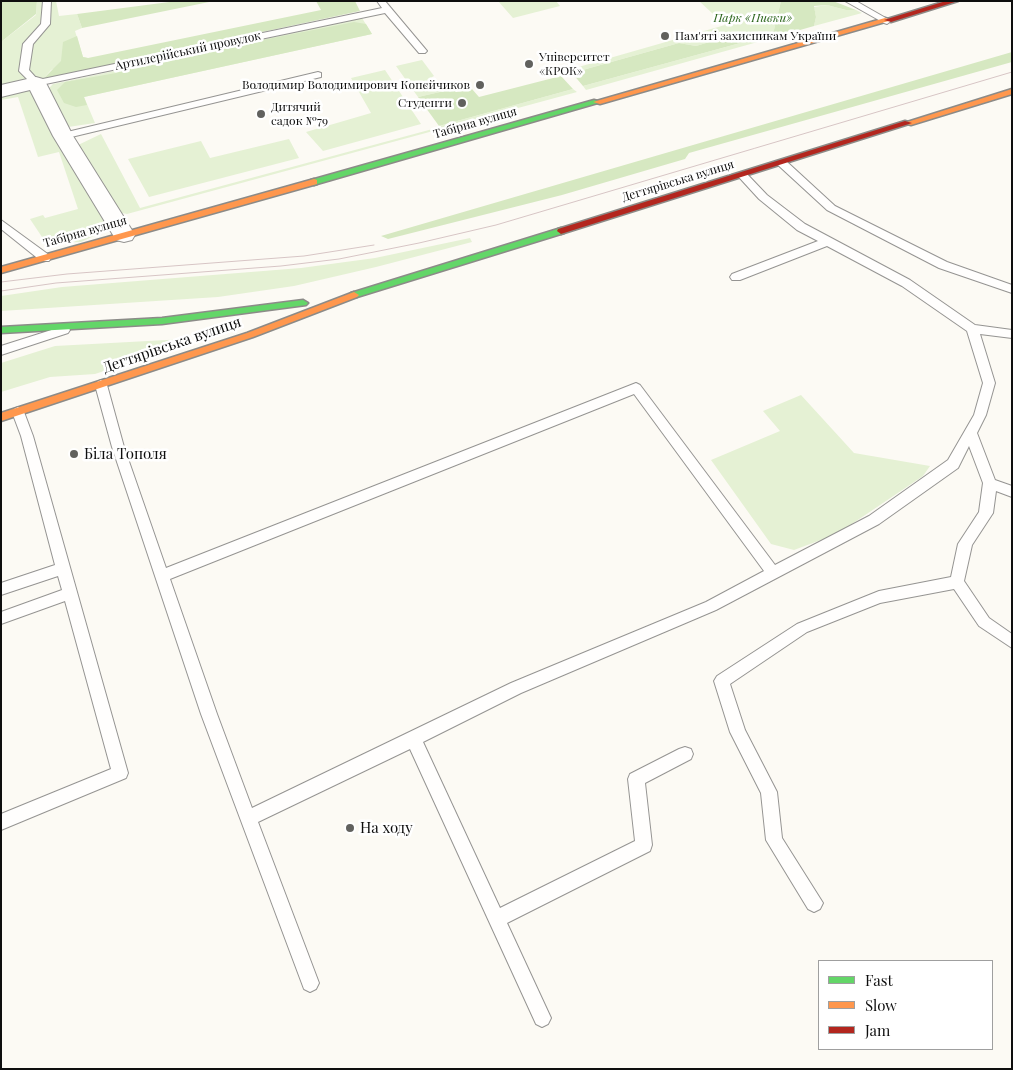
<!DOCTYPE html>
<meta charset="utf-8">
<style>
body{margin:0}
#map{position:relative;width:1013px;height:1070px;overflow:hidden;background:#fcfaf4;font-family:"Playfair Display",serif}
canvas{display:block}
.frame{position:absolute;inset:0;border:2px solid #0e0e0e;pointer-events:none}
.legend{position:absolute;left:818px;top:960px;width:175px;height:90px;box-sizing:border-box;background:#fff;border:1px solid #9f9f9f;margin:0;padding:6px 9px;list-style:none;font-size:15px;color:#0e0e0e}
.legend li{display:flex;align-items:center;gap:10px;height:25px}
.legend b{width:25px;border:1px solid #9f9f9f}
</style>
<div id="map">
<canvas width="1013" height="1070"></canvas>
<div class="frame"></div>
<ul class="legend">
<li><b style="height:6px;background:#63d668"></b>Fast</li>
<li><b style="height:6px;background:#ff974d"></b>Slow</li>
<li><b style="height:6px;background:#b3261e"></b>Jam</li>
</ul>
</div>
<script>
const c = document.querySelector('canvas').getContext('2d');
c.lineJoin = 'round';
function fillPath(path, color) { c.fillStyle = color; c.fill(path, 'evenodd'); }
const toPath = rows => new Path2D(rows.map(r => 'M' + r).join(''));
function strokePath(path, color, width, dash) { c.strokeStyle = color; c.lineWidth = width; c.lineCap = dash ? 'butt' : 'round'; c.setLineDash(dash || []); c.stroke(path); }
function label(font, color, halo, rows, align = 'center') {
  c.font = font + ' "Playfair Display",serif'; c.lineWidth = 5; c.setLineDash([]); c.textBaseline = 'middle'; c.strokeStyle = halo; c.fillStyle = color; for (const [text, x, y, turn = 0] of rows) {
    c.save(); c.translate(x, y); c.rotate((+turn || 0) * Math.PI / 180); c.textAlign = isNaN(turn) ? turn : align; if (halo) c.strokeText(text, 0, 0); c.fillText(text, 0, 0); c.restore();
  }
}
fillPath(toPath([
 [37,1,56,1,59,16,77,14,82,28,75,31,83,57,88,58,51,70,43,79,1,87,1,42,36,15],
 [498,1,556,1,560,6,513,18],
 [699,1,781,1,772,38,586,90,583,86,744,42,731,31,718,35,716,40,696,46,679,43,572,73,568,70,725,25],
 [827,5,846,10,856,10,862,13,814,26,816,17,814,7],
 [362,18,372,34,84,97,95,123,68,127,46,91,53,84],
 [422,60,434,76,427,80,433,87,448,84,453,89,418,97,396,66],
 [385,70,421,124,323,151,306,132,371,113,351,78],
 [33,89,108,225,98,234,81,242,46,243,30,219,43,215,45,218,78,209,59,152,38,157,18,97,1,100,1,94],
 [573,89,577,92,127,214,122,213,76,146,101,134,140,208,440,127,439,126],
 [289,139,299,158,149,197,128,159,201,141,210,158],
 [470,238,472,242,376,267,294,286,218,297,1,311,1,296,62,287,301,268,375,258],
 [185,339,188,343,95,374,50,377,1,392,1,363,55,346],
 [801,395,854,453,930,466,923,476,837,534,794,550,771,544,711,460,780,431,763,411]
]), '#e5f1d4');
fillPath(toPath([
 [1,1,37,1,36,14,1,42],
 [177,1,214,1,82,28,77,14],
 [316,1,355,1,360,11,43,79,61,61,63,42,77,36,83,57,88,58,321,10],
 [781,1,833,1,856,10,846,10,827,5,814,6,816,17,814,26,772,38],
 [354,22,366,24,372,34,84,97,87,105,76,107,64,103,57,90,65,82,116,73,166,59],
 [731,31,744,42,583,86,572,73,679,43,696,46,716,40,718,35],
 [1012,52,1012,62,689,153,685,159,562,195,388,239,381,236],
 [561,76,573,89,439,126,418,97,453,89,456,92,472,89,479,97]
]), '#d6e8c1');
const lane = toPath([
 [43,1,51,1,50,24,33,44,29,70,38,80,382,8,377,1,385,1,427,51,425,53,419,53,385,13,36,86,33,85,19,71,23,44,41,24,43,1],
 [845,1,856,1,891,21,887,24,884,23,845,1],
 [318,72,321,73,321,77,63,139,58,136,63,133,318,72],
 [782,160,786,161,835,206,947,262,1012,285,1012,293,939,268,827,210,778,165,777,163,782,160],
 [742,172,746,173,767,195,805,224,910,280,975,325,1012,330,1012,338,980,334,995,383,986,415,977,433,995,480,1012,486,1012,497,996,491,993,513,972,545,964,581,989,618,1012,634,1012,648,979,626,954,589,880,603,807,632,730,684,745,730,777,792,782,838,823,903,820,909,814,912,808,909,766,840,761,793,730,732,714,681,717,676,797,624,879,591,951,577,958,544,979,512,983,483,969,446,958,468,879,524,716,610,521,693,423,742,500,908,635,841,628,779,630,774,679,749,685,747,691,749,693,754,691,759,645,783,652,845,650,851,507,923,551,1018,548,1024,542,1027,536,1024,410,749,258,822,319,983,316,989,310,992,304,989,201,714,112,447,95,385,97,382,101,380,105,382,107,385,124,447,166,568,636,383,640,385,775,565,869,516,948,460,974,415,983,383,967,331,902,286,827,246,740,280,732,280,730,277,732,274,818,241,797,230,759,199,737,175,742,172],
 [634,394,764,571,706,602,511,683,252,808,217,714,170,579,634,394],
 [1,220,49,255,51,258,49,261,41,261,1,229,1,220],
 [64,326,68,327,70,330,68,333,1,355,1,346,64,326],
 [18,407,22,409,24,412,33,436,128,773,126,778,1,830,1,814,111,769,65,601,1,624,1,612,62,590,58,576,1,595,1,583,55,565,21,436,12,412,14,409,18,407]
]);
const street = toPath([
 [36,77,43,79,46,83,73,136,135,235,132,240,124,242,116,240,53,136,30,90,1,97,1,85,36,77]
]);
const fast = toPath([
 [594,100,601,102,317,184,314,185,310,182,311,180,594,100],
 [561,228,564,229,564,233,357,297,351,297,349,295,351,293,561,228],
 [303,300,308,303,306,305,162,324,1,333,1,327,162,318,303,300]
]);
const slow = toPath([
 [885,18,892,20,600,104,593,102,885,18],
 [1012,89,1012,94,911,125,904,123,1012,89],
 [314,179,317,180,317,184,1,273,1,267,314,179],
 [354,292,359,295,357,297,253,337,1,421,1,413,247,333,354,292]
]);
const jam = toPath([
 [946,1,958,1,891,22,884,20,946,1],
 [905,121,912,123,564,233,561,234,557,231,558,229,905,121]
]);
strokePath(lane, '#959492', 2);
strokePath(street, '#959492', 2);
strokePath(fast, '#8c8b88', 3);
strokePath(slow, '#8c8b88', 3);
strokePath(jam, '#8c8b88', 3);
fillPath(lane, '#fffefd');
fillPath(street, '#fffefd');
fillPath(fast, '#63d668');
fillPath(slow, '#ff974d');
fillPath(jam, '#b3261e');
strokePath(toPath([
 [1,282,67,274,304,256,374,245],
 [1,291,56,283,281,266,339,259,419,243,496,225,1012,72]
]), '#d7c5c5', 1);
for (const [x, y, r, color] of [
 [665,36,5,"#61615e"],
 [529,64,5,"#61615e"],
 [480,85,5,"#61615e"],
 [462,103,5,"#61615e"],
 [261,114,5,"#61615e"],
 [74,454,5,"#61615e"],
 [350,828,5,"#61615e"]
]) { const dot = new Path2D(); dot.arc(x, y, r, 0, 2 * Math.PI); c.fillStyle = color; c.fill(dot); strokePath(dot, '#fff', 2); }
label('italic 12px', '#2d661e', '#fff', [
 ["Парк «Нивки»",753,18]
]);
label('12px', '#0e0e0e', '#fff', [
 ["Пам'яті захисникам України",675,36],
 ["Університет",539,57],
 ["«КРОК»",539,71],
 ["Володимир Володимирович Копєйчиков",470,85,"right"],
 ["Студенти",452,103,"right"],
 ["Дитячий",271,107],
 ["садок №79",271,121]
], 'left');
label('12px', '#0e0e0e', '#fff', [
 ["Артилерійський провулок",188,51,-12],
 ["Табірна вулиця",475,123,-16],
 ["Дегтярівська вулиця",678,181,-17],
 ["Табірна вулиця",85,232,-16]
]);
label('15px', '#0e0e0e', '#fff', [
 ["Дегтярівська вулиця",172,345,-19]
]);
label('15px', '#0e0e0e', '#fff', [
 ["Біла Тополя",84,454],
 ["На ходу",360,828]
], 'left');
</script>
